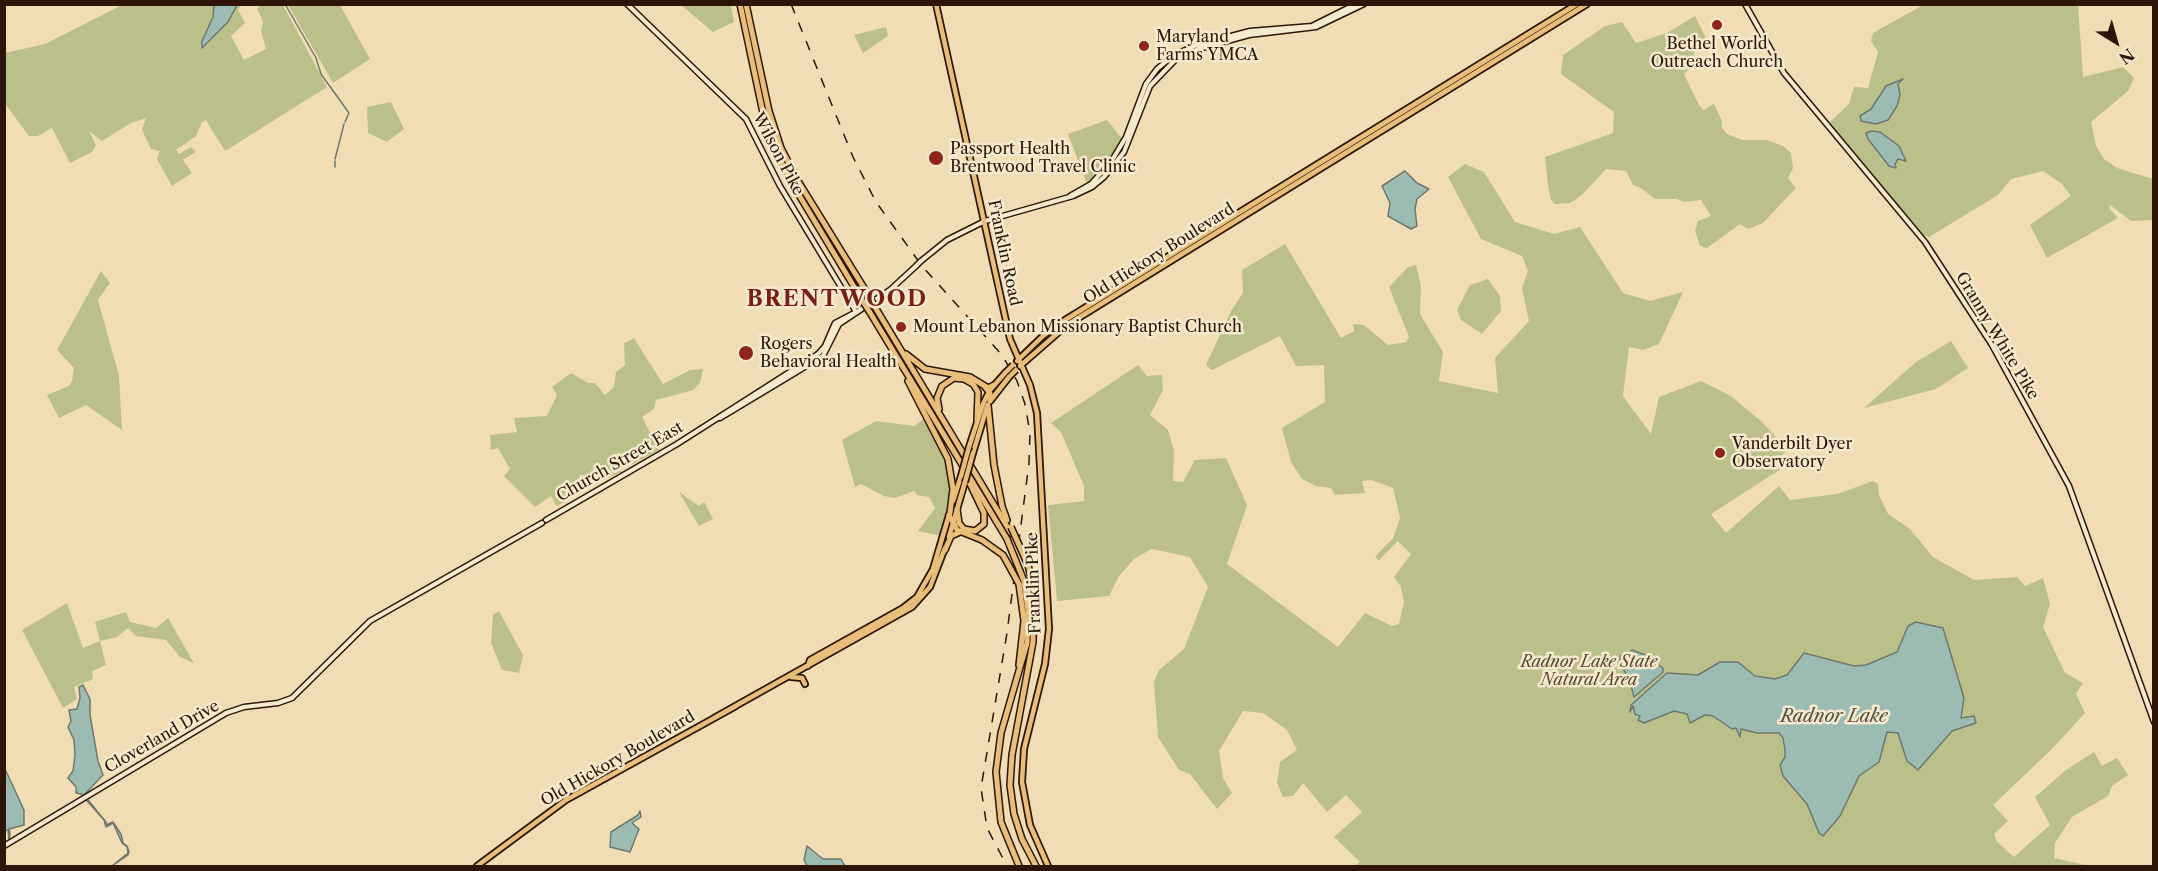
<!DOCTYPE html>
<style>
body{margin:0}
#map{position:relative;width:2158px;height:871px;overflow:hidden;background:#f0ddb4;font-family:"Libre Caslon Text",serif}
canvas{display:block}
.frame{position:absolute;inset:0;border:6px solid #2d1609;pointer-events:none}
.north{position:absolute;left:2086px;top:12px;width:60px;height:60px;-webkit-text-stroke:4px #f5e9ce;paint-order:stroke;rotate:143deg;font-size:16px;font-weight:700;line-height:24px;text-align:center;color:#2d1609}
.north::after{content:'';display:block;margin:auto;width:21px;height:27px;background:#2d1609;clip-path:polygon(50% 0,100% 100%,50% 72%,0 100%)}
</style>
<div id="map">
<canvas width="2158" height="871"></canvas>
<div class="frame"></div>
<div class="north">N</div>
</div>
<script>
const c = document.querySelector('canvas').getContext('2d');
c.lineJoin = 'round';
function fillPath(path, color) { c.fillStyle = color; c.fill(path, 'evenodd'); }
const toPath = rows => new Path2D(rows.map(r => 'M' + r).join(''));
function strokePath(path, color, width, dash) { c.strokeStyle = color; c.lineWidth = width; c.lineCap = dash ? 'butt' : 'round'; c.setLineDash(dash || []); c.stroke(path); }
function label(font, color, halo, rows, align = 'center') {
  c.font = font + ' "Libre Caslon Text",serif'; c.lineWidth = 5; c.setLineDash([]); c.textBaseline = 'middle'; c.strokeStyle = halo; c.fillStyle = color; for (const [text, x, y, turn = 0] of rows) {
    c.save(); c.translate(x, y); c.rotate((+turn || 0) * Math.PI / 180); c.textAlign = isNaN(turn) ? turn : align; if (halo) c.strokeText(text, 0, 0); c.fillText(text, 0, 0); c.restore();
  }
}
fillPath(toPath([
 [124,4,241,5,238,10,245,23,231,36,244,60,266,49,261,31,263,22,257,8,263,5,283,5,327,87,225,151,206,120,202,122,196,136,176,150,179,154,191,147,196,152,183,160,192,173,172,186,157,159,160,151,151,149,142,130,146,118,131,123,102,141,89,131,96,145,92,152,70,163,52,128,38,136,29,136,6,105,5,53,45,44],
 [288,5,340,5,370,59,333,83],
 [681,5,731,5,734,22,713,32],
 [1923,5,2078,5,2083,77,2123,67,2134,78,2128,91,2091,122,2096,146,2104,159,2117,168,2153,179,2153,220,2131,221,2110,205,2109,208,2118,218,2047,258,2030,225,2071,196,2062,184,2043,171,2011,179,1998,195,1929,237,1921,234,1832,129,1830,122,1849,104,1854,87,1868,88,1878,52,1871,41,1873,33],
 [1695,16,1707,40,1694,52,1693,65,1684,74,1699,105,1703,110,1714,104,1722,121,1722,128,1727,134,1742,140,1767,140,1783,146,1791,153,1793,168,1788,178,1796,188,1763,223,1748,229,1740,224,1707,248,1700,246,1695,231,1698,221,1711,216,1701,200,1685,202,1676,199,1655,199,1641,188,1633,185,1626,171,1606,169,1582,195,1570,203,1555,204,1551,200,1548,186,1545,157,1613,133,1614,112,1561,74,1563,55,1605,26,1622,22,1636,43,1667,33],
 [886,27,888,36,863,53,854,35],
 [391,102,404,129,387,142,368,133,367,107],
 [1107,120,1123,140,1103,171,1087,184,1068,134],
 [1465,164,1484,172,1515,222,1554,234,1580,227,1623,293,1650,301,1683,292,1659,344,1643,350,1629,347,1623,396,1651,434,1659,397,1701,381,1731,396,1762,422,1788,450,1775,461,1781,469,1711,514,1726,533,1779,486,1790,500,1837,494,1873,481,1878,484,1879,495,1888,514,1910,529,1933,557,1974,580,2017,577,2025,586,2043,578,2050,604,2043,627,2065,673,2083,683,2076,694,2085,713,2052,749,1993,805,2008,821,1994,834,1997,842,2014,857,2050,825,2035,797,2066,770,2094,752,2102,766,2117,758,2128,775,2112,786,2108,796,2072,817,2055,843,2054,858,2089,866,1355,866,1360,862,1334,837,1362,812,1346,795,1327,812,1303,783,1293,796,1283,797,1277,783,1280,762,1297,750,1287,730,1263,713,1243,711,1219,751,1223,778,1232,793,1217,809,1190,774,1179,770,1158,737,1154,682,1159,670,1184,649,1208,587,1190,557,1152,549,1135,558,1119,576,1109,596,1057,601,1048,505,1084,501,1084,486,1061,432,1051,423,1138,365,1147,376,1162,375,1163,390,1150,415,1168,430,1174,451,1173,481,1183,482,1195,460,1226,458,1247,505,1227,564,1338,647,1365,613,1392,626,1399,624,1404,602,1401,587,1394,577,1411,554,1398,541,1379,560,1375,557,1393,538,1400,518,1393,488,1371,480,1362,481,1365,493,1335,495,1331,488,1316,486,1302,479,1291,462,1282,428,1325,402,1324,365,1296,366,1280,336,1212,370,1206,365,1231,311,1243,293,1242,270,1285,244,1341,338,1354,331,1353,324,1364,325,1388,345,1406,342,1409,337,1389,287,1408,267,1416,265,1421,286,1420,314,1443,352,1439,381,1498,393,1495,358,1529,321,1522,288,1528,271,1522,256,1481,239,1448,177],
 [101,271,110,283,98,300,119,376,122,430,86,405,59,418,47,395,69,386,72,381,74,368,57,350],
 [1488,279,1500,296,1501,311,1482,334,1461,320,1457,310,1470,285],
 [634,338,663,384,690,370,703,369,700,383,693,390,656,400,654,409,642,417,659,450,633,464,622,457,618,465,621,472,601,481,595,476,579,475,583,490,557,506,551,496,535,507,504,476,510,469,498,448,491,450,490,435,517,432,514,418,547,416,557,395,552,387,571,373,588,383,595,383,605,395,614,387,616,372,625,365,624,343],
 [1951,341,1968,368,1936,389,1864,408,1916,362],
 [924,419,945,458,949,478,950,494,941,536,918,531,935,508,929,497,917,495,914,491,895,498,884,496,861,484,855,487,842,440,876,421,914,426],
 [679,492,699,506,704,502,713,519,699,526],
 [67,603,83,648,100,641,95,622,126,612,130,622,156,628,168,618,194,663,180,657,166,640,136,636,128,628,117,637,100,641,106,665,92,671,93,679,74,687,77,699,63,708,22,630],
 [499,611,523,655,519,673,502,670,491,643,493,615]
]), '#bbc08b');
const water = toPath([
 [214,5,237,5,228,22,202,48,202,41,213,17,214,5],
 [1903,79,1898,84,1900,95,1897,106,1888,120,1876,124,1861,121,1860,116,1871,109,1886,86,1903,79],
 [1871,131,1880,132,1899,146,1906,161,1898,159,1895,164,1896,168,1889,166,1868,139,1866,133,1871,131],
 [1405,171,1417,183,1429,189,1417,199,1415,209,1417,226,1411,229,1388,216,1390,203,1382,186,1405,171],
 [1916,622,1943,628,1964,698,1961,718,1974,716,1976,723,1952,731,1918,770,1907,761,1898,733,1887,732,1879,762,1859,776,1840,816,1823,836,1819,833,1807,804,1783,776,1780,765,1785,757,1785,750,1783,738,1779,733,1757,733,1741,729,1740,737,1736,728,1732,729,1713,716,1705,715,1690,723,1687,714,1674,711,1644,723,1638,720,1640,716,1635,714,1633,706,1630,712,1631,705,1667,673,1698,675,1720,662,1738,662,1755,676,1775,679,1787,675,1804,653,1854,666,1866,665,1897,652,1908,626,1916,622],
 [1632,650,1645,655,1663,668,1663,672,1634,697,1629,678,1619,663,1621,655,1622,657,1632,650],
 [83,685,90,699,90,715,98,761,103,775,84,795,106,822,106,825,113,822,121,834,123,843,127,846,129,851,128,855,112,866,128,853,127,847,122,843,113,823,106,827,104,820,81,794,76,793,76,787,68,778,73,771,75,755,74,740,68,727,71,721,69,710,77,709,80,698,79,687,83,685],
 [5,769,24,810,24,825,9,829,10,834,9,840,8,830,5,830,5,769],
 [640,811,641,817,632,823,639,829,630,852,610,847,611,832,638,815,640,811],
 [807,846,823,859,841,859,845,866,807,866,804,860,807,846]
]);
fillPath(water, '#9bbbb3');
strokePath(water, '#6f796f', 1.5);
strokePath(toPath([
 [285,4,316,58,321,74,349,113,345,122],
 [335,159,344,124],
 [335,167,335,161]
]), '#6f796f', 1.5);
const secondary = toPath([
 [627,4,746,119,780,186,856,312],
 [1745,4,1784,73,1925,242,1992,345,2069,486,2154,722],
 [1070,196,1091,184,1111,162,1126,137,1146,84,1157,69,1174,55,1197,45,1250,31,1312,26,1356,4],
 [921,261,947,240,985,221,1073,196,1092,187,1104,177,1124,152,1150,86,1176,59,1198,49,1249,35,1316,27,1364,4],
 [720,418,823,356,839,324,890,290,916,266],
 [546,520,677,444,818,354,825,346,835,323,856,312],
 [4,846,226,713,244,707,278,703,292,698,370,621,542,523]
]);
const primary = toPath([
 [936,4,1010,339,1030,385,1037,413,1049,629,1045,664,1024,749,1022,782,1030,825,1048,866],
 [1017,361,1043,336,1065,320,1577,4],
 [1020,366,1067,325,1587,4],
 [991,400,1009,377],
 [969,447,983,404,990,390,1006,372],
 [973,453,987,407],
 [953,501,961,476],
 [949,537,965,482],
 [808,666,810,660,903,608,917,597,933,569,949,515],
 [791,677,802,678,805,684],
 [714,718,912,607,930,587,945,548],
 [477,866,566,800,736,706]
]);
const motorway = toPath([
 [740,4,763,113,774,147,793,185,862,300],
 [746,4,769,111,781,148,798,181,869,296],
 [875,307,1011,533],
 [869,311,1007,539],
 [906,354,925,369,970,377,988,388,994,385],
 [908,381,948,459,953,489,950,513],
 [985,387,990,393,990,401],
 [988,405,994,465,1002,506,1007,520],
 [939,409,937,398,942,386,954,378,964,379,973,384,978,392,977,420],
 [957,509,959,523,964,529,975,531,984,524,984,513,970,484],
 [949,515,957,530,982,540],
 [945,550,951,536,960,532],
 [1028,565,1034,589,1033,642,1012,755,1010,785,1014,814,1022,839,1036,866],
 [1019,584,1024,621,1019,665],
 [1019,866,1001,822,996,772,1001,733,1027,643,1028,611,1024,581]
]);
strokePath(secondary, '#2d1609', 7);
strokePath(primary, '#2d1609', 8);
strokePath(motorway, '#2d1609', 8);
strokePath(secondary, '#f5e9ce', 4);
strokePath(primary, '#e8be7a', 4.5);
strokePath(motorway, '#e8be7a', 5);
strokePath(toPath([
 [791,4,853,157,876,202,922,266,1002,355,1017,381,1025,404,1030,433,1029,463,1007,633,981,788,987,828,1007,866]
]), '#2d1609', 1.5, [10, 10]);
const secondaryBridge = toPath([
 [916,266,921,261]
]);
const primaryBridge = toPath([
 [1006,372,1013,365],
 [1009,377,1016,370],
 [961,476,969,447],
 [965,482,973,453]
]);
const motorwayBridge = toPath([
 [869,296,875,307],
 [862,300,869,311],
 [1011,527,1028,565],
 [1007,539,1024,581],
 [982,540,1003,555,1019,584]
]);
strokePath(secondaryBridge, '#2d1609', 7, []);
strokePath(primaryBridge, '#2d1609', 8, []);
strokePath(motorwayBridge, '#2d1609', 8, []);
strokePath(secondaryBridge, '#f5e9ce', 4);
strokePath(primaryBridge, '#e8be7a', 4.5);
strokePath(motorwayBridge, '#e8be7a', 5);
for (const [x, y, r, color] of [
 [1717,25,6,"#8f2418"],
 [1144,46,6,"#8f2418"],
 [936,158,8,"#8f2418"],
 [901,327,6,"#8f2418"],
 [746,353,8,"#8f2418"],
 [1720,453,6,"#8f2418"]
]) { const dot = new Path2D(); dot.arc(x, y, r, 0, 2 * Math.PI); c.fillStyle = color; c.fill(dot); strokePath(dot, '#f5e9ce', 2); }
label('16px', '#2d1609', '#f5e9ce', [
 ["Maryland",1156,37],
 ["Farms YMCA",1156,55],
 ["Bethel World",1717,44,"center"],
 ["Outreach Church",1717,62,"center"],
 ["Passport Health",950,149],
 ["Brentwood Travel Clinic",950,167],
 ["Mount Lebanon Missionary Baptist Church",913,327],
 ["Rogers",760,344],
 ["Behavioral Health",760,362],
 ["Vanderbilt Dyer",1732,444],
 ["Observatory",1732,462]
], 'left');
label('16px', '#2d1609', '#f5e9ce', [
 ["Wilson Pike",778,154,62],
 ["Franklin Road",1004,253,78],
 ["Old Hickory Boulevard",1159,254,-32],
 ["Granny White Pike",1997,336,59],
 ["Church Street East",620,462,-30],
 ["Franklin Pike",1034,583,-92],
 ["Cloverland Drive",162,737,-30],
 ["Old Hickory Boulevard",618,759,-30]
]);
label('italic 16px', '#584930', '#f5e9ce', [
 ["Radnor Lake State",1589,662],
 ["Natural Area",1589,680]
]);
label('italic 18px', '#545044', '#f5e9ce', [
 ["Radnor Lake",1834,717]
]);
c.letterSpacing = '1.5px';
label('bold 22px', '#7a1f14', '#f5e9ce', [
 ["BRENTWOOD",837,300]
]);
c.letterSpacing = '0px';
</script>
